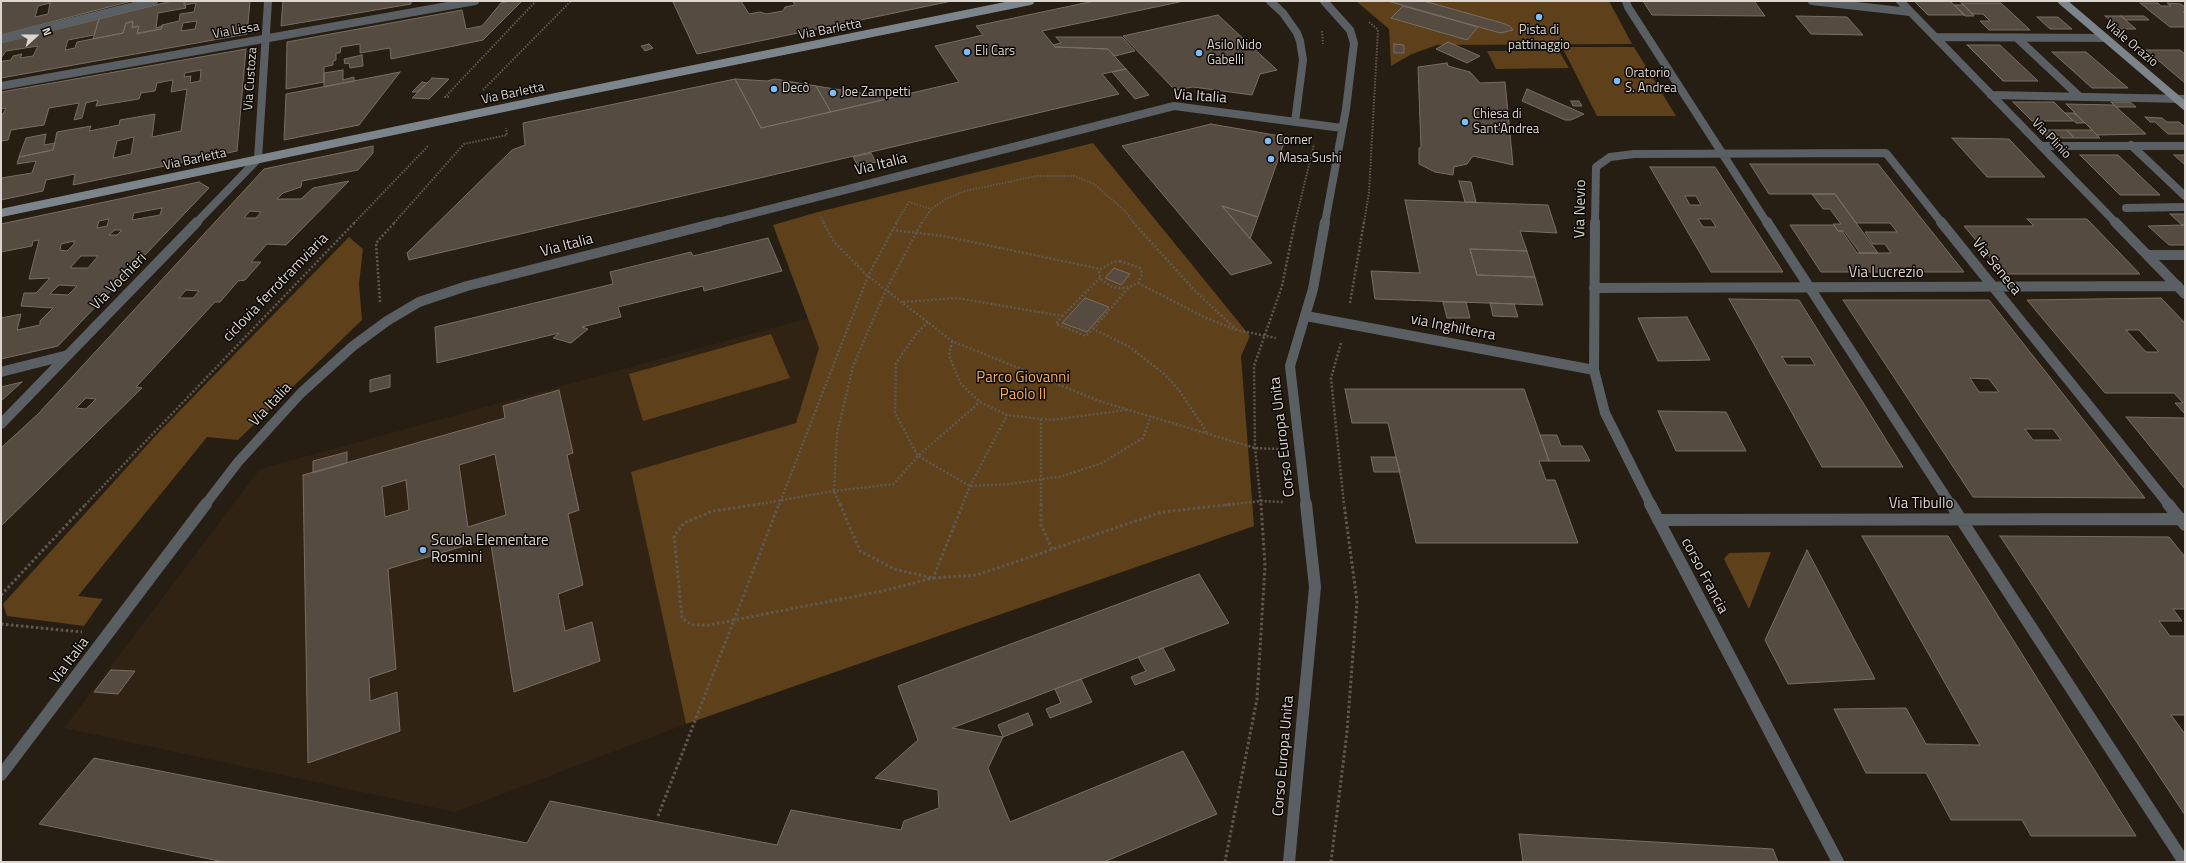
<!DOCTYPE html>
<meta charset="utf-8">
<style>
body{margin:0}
#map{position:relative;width:2186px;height:863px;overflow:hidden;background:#261d13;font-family:"Titillium Web",sans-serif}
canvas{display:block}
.frame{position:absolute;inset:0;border:2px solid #ddd6d0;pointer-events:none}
.north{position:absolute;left:16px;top:16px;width:40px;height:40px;-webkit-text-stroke:3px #0c0805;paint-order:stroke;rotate:69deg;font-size:11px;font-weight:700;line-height:16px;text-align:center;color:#ddd6d0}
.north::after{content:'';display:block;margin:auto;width:14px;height:18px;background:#ddd6d0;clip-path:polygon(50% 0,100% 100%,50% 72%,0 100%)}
</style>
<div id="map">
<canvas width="2186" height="863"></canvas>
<div class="frame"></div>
<div class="north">N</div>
</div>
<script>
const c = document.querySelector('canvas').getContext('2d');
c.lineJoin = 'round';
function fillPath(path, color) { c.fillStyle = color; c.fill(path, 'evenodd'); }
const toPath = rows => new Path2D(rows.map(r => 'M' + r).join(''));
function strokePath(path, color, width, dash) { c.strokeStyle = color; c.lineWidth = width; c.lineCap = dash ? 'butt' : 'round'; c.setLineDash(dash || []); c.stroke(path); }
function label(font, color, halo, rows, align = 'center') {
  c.font = font + ' "Titillium Web",sans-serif'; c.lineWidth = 3; c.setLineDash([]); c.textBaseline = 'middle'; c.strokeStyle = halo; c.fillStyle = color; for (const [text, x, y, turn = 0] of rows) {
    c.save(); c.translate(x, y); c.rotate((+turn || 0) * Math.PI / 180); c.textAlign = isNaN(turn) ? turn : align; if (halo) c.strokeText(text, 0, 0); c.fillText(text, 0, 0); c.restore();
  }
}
fillPath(toPath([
 [809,318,819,348,796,423,632,473,686,724,455,812,64,728,260,469]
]), '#312314');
fillPath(toPath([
 [1356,1,1609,1,1632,44,1437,45,1412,54,1391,66,1389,29],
 [1562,47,1634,47,1676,116,1597,116],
 [1487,51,1559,51,1569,68,1496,69],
 [1093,143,1250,336,1241,356,1254,526,686,724,631,472,796,423,819,348,773,225,818,212],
 [349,237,363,249,359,284,362,320,238,440,207,437,78,596,103,599,84,626,7,616,3,604,158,433],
 [771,334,790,378,643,421,629,374],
 [1771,552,1749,609,1724,559,1729,553]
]), '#5e401a');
const building = toPath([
 [1,1,132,1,1,35,1,1],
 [50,3,48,14,35,17,38,6,50,3],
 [184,1,250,1,247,34,1,78,1,63,3,61,11,60,13,56,22,54,20,58,33,56,38,46,6,51,1,58,1,43,99,19,94,35,68,40,65,50,75,48,77,42,123,33,126,23,133,22,132,28,139,26,137,34,161,29,162,25,179,21,180,14,194,12,196,3,184,5,184,1],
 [197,21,195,29,181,31,183,23,197,21],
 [184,1,186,8,158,13,156,28,162,26,161,29,137,33,139,26,132,27,133,21,126,23,123,33,93,39,99,19,172,1,184,1],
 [283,1,411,1,411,4,281,26,283,1],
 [509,1,522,1,483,40,391,59,390,48,360,53,360,44,341,47,340,53,336,53,336,60,333,61,333,65,324,67,324,82,286,89,287,42,462,10,466,29,482,26,501,3,509,1],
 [678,1,741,1,749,14,760,12,766,14,783,11,785,7,795,5,793,2,800,1,952,1,697,54,673,2,678,1],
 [1094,1,1184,1,1042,31,1055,47,1108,49,1126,69,1102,74,1119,94,409,260,407,253,512,150,525,145,523,123,735,79,761,128,959,82,935,46,983,35,976,26,1094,1],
 [1388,1,1424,1,1502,23,1510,26,1513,30,1500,33,1388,1],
 [1643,1,1754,1,1765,16,1652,15,1643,1],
 [1914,1,1950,1,1965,15,1928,15,1914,1],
 [1961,3,2001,3,2030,30,1989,30,1980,21,1990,21,1983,14,1973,14,1961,3],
 [2140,3,2158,3,2161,6,2171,6,2167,3,2181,4,2185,7,2185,12,2183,12,2185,13,2185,27,2170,27,2140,3],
 [1954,5,1964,5,1974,16,1965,16,1954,5],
 [1403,6,1478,27,1467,40,1391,18,1403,6],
 [1218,15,1277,70,1260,74,1252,95,1193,87,1175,90,1123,36,1218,15],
 [1796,16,1847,17,1863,35,1811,34,1796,16],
 [2105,16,2121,16,2136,29,2120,29,2105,16],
 [2121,16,2144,16,2149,20,2126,20,2121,16],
 [2037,17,2058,17,2072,29,2050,29,2037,17],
 [1056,37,1122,37,1135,51,1115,56,1108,49,1055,47,1053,45,1061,43,1056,37],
 [1448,42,1480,56,1467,63,1436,49,1448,42],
 [649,44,653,48,645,51,641,46,649,44],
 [1394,44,1404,45,1404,53,1394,53,1394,44],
 [1967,45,2000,45,2038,81,2003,81,1967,45],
 [246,49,237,151,73,185,75,174,46,180,43,191,1,200,1,178,32,173,36,161,17,164,19,157,53,150,57,132,91,126,89,131,119,125,120,120,155,114,152,137,181,131,187,89,171,92,173,80,157,83,155,91,141,93,139,99,96,106,98,100,86,103,82,118,74,120,79,103,49,108,44,125,11,130,8,140,1,141,1,114,3,114,6,108,1,109,1,92,246,49],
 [201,70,200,81,190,83,191,76,184,77,185,73,201,70],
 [134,137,131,154,113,158,117,141,134,137],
 [2146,50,2180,50,2185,54,2185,83,2146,50],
 [2052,52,2086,52,2128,88,2092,88,2052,52],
 [362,55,363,66,350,68,349,63,345,64,344,59,362,55],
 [1447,63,1448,66,1470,72,1480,83,1505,82,1513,165,1473,156,1467,164,1454,167,1453,175,1435,172,1419,164,1419,148,1421,147,1418,67,1447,63],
 [1126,69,1149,95,1135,99,1112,72,1126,69],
 [343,70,343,80,354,77,354,81,324,87,324,73,343,70],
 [400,72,359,125,284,140,286,94,400,72],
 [432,78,449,79,429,99,412,98,432,78],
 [735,79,767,81,775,79,816,86,831,112,761,128,735,79],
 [422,82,427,83,417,92,412,92,422,82],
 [816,86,848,91,892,98,831,112,816,86],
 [1527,89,1584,114,1571,120,1565,120,1522,101,1527,89],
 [1571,101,1579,101,1582,106,1573,106,1571,101],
 [2013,102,2054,102,2073,121,2032,121,2013,102],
 [2111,102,2130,102,2136,107,2116,107,2111,102],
 [2066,104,2114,105,2146,134,2097,135,2066,104],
 [2065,113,2074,113,2085,123,2076,123,2065,113],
 [2145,117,2162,118,2167,122,2179,122,2185,127,2185,134,2168,134,2155,122,2150,122,2145,117],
 [1211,124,1286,137,1258,217,1222,206,1272,263,1231,275,1122,146,1211,124],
 [2041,130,2067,130,2074,138,2048,138,2041,130],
 [2067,130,2092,130,2100,138,2074,138,2067,130],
 [46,134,44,145,55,143,53,150,19,157,26,138,46,134],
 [1952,138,2009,139,2045,177,1987,177,1952,138],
 [373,146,373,153,358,170,302,181,301,187,283,193,277,199,301,199,313,188,349,181,286,245,267,244,251,262,261,262,245,280,238,281,220,302,215,302,136,387,142,388,1,526,1,448,38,414,264,169,373,146],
 [250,211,261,212,256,218,244,218,250,211],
 [186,290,199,291,193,298,179,298,186,290],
 [86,398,96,399,86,409,76,408,86,398],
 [871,153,876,162,858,166,853,157,871,153],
 [2080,155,2118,155,2160,195,2120,195,2080,155],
 [2174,155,2185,155,2185,165,2174,155],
 [1750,164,1878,164,1964,272,1821,272,1790,225,1834,225,1838,231,1842,231,1857,253,1891,253,1885,244,1873,244,1865,232,1897,232,1890,223,1856,223,1835,194,1769,194,1750,164],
 [1650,167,1715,167,1783,272,1711,272,1650,167],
 [1685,196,1696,196,1701,205,1690,205,1685,196],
 [1698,219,1711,219,1716,227,1703,227,1698,219],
 [1459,181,1471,182,1476,202,1465,202,1459,181],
 [199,182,209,188,58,346,1,359,1,318,21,314,17,330,40,325,40,321,53,308,21,306,24,293,36,293,50,278,29,279,39,240,33,241,32,246,1,252,1,224,199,182],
 [162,208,160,215,132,220,134,213,162,208],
 [109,219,107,226,97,228,99,221,109,219],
 [115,230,122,230,117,235,109,235,115,230],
 [74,241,74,244,67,251,60,250,61,244,74,241],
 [81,256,98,256,88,268,70,268,81,256],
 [59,285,77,286,68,295,50,294,59,285],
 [1812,194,1835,194,1878,253,1860,253,1844,231,1838,231,1833,224,1841,224,1830,209,1823,209,1812,194],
 [1405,200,1548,205,1557,233,1520,231,1527,251,1470,249,1477,275,1535,277,1543,305,1375,299,1371,271,1420,273,1405,200],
 [1222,206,1258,217,1250,239,1222,206],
 [2170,214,2185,214,2185,225,2182,225,2170,214],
 [2027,219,2087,219,2140,274,2004,274,1964,226,2034,226,2027,219],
 [2182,225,2185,225,2185,245,2169,245,2148,226,2182,225],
 [768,238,782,271,704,291,703,286,618,307,621,317,582,327,588,329,571,343,553,338,559,333,437,363,435,327,613,284,610,272,691,252,693,256,768,238],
 [1470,249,1527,251,1535,277,1477,275,1470,249],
 [1114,268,1130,274,1121,285,1105,278,1114,268],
 [1085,298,1109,307,1087,332,1062,323,1085,298],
 [2161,298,2185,323,2185,414,2175,403,2183,403,2174,393,2105,393,2027,300,2161,298],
 [2126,330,2139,330,2159,352,2146,352,2126,330],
 [1729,299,1799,300,1903,467,1822,467,1729,299],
 [1782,357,1810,357,1815,365,1787,365,1782,357],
 [1843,300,1989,300,2145,498,1973,497,1843,300],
 [1970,378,1989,379,1999,392,1979,392,1970,378],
 [2025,429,2053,429,2061,440,2033,440,2025,429],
 [1443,302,1466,302,1470,318,1447,318,1443,302],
 [1490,303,1514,304,1518,317,1493,316,1490,303],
 [1687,317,1710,360,1658,361,1638,318,1687,317],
 [390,375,390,387,370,392,370,380,390,375],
 [22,382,1,401,1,387,22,382],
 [1345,389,1524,389,1549,461,1539,461,1546,480,1555,480,1578,543,1416,543,1388,423,1352,423,1345,389],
 [559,390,573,453,567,455,579,510,568,514,583,585,558,594,565,631,592,622,600,661,514,692,490,538,388,569,396,669,369,678,370,701,397,692,400,731,308,763,303,475,505,418,503,406,559,390],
 [495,454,506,515,468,527,459,465,495,454],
 [406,480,409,510,385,517,382,487,406,480],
 [1658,411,1726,412,1746,451,1676,451,1658,411],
 [2126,417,2185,418,2185,489,2126,417],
 [1540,435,1557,435,1561,446,1582,446,1590,461,1549,461,1540,435],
 [347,452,347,463,313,473,313,461,347,452],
 [1371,457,1396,457,1400,472,1374,472,1371,457],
 [1862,536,1948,536,2136,836,2031,836,2022,820,1951,820,1926,773,1866,773,1834,709,1906,708,1926,744,1980,745,1862,536],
 [2000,536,2169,537,2185,557,2185,609,2173,609,2182,621,2159,621,2170,636,2185,636,2185,715,2171,715,2185,734,2185,815,2000,536],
 [1807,550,1875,679,1788,684,1765,640,1807,550],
 [1199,574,1229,623,952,728,1003,737,988,768,1010,822,1183,751,1217,814,1104,862,224,862,39,824,94,758,527,843,550,801,777,845,791,810,901,830,904,821,939,808,938,790,875,778,918,740,898,686,1199,574],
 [1163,648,1175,670,1135,685,1131,677,1146,671,1138,657,1163,648],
 [111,670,135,671,118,694,94,692,111,670],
 [1081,679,1092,702,1050,718,1046,709,1061,703,1055,689,1081,679],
 [1028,713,1033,725,1003,737,998,725,1028,713],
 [1519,834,1773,849,1778,862,1523,862,1519,834]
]);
fillPath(building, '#554b40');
strokePath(building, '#796e62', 1);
strokePath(toPath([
 [1322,31,1323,44],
 [483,90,571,1],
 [449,97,445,97,536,1],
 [821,217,824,223],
 [354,223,429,145],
 [394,223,464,144,507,135,506,128],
 [896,223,909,202,931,209],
 [922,223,931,209,946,199,965,191,1037,176,1074,176,1094,184,1125,211,1134,223],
 [1295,223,1314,144],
 [1364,223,1369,192,1378,30,1369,22]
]), '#615950', 2, [1.5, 1.5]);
strokePath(toPath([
 [823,222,834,242,868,276,952,341,1099,401,1255,448,1278,449],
 [1133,222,1196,292,1237,330],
 [892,230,943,236,1101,269],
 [1120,261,1140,268,1142,274,1138,283,1129,287,1119,288,1112,287,1102,280,1099,273,1101,269,1113,262,1120,261],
 [1138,283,1206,318,1237,330,1276,338],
 [380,302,376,243,395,222],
 [903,302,957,298,1062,316,1056,324,1086,336,1093,329,1130,347,1164,374,1179,390,1208,434],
 [1350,303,1364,222],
 [1062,316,1101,277],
 [928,322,917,333,896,363,895,413,918,456,970,486,1010,484,1063,476,1102,463,1143,438,1151,416],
 [1093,329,1129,287],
 [952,341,949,356,961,384,980,402,1007,415,1051,420,1127,410],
 [1341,343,1331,378,1344,505],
 [1041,419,1041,505],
 [85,505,355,222],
 [754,505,834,491,894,484,918,456,980,402],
 [779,505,868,276,897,222],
 [840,505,834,491,837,434,853,366,886,290,922,222],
 [962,505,970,486,1007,415],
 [1225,505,1261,501,1283,502],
 [1261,505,1255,448,1254,366,1282,286,1295,222]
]), '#615950', 2.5, [2, 2]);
strokePath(toPath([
 [760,504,713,511,684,523,674,536,682,618,692,625,709,625,887,590,933,578,963,504],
 [840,504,860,551,894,569,933,578,977,575,1162,512,1234,504],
 [1041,504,1041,525,1052,549],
 [1,595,86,504],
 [1,624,82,632],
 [658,816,779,504],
 [1225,862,1257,699,1265,566,1261,504],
 [1331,862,1347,732,1357,601,1344,504]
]), '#615950', 3, [2.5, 2.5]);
strokePath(toPath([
 [1270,1,1283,13,1297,33,1300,41,1303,60,1295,122],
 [1324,1,1350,30,1354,43,1346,109,1325,223],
 [1626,1,1628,7,1767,223],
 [1812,1,1910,12],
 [1900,1,2116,223],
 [1935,37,2105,38],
 [2017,38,2080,97],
 [1,39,154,1],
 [1,86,475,1],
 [1991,95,2185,99],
 [2131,145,2185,196],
 [2041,146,2185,146],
 [2126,208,2185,207],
 [196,223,258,159,268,1],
 [715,223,1174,106,1342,128],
 [1595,223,1596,167,1610,157,1634,154,1886,153,1942,223]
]), '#5a5f64', 8);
strokePath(toPath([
 [1595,222,1594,370,1605,413,1651,505],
 [1767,222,1951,505],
 [1941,222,2169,505],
 [2115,222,2185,294],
 [2147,255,2185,255],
 [1594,288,2178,286],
 [1306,316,1594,370],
 [1,372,68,355],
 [1,424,197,222],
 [205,505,238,462,301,393,353,346,387,321,419,302,467,286,719,222],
 [1306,505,1290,366,1313,289,1325,222]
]), '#5a5f64', 10);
strokePath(toPath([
 [1650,504,1838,862],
 [1951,504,2184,862],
 [2168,504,2185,525],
 [1658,520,2184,519],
 [1,775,206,504],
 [1289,862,1315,587,1306,504]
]), '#5a5f64', 12);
strokePath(toPath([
 [2062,1,2185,106],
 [1,213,556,97,1030,1]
]), '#7c848c', 8);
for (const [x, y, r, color] of [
 [1539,17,4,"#7cbef9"],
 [967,52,4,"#7cbef9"],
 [1199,53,4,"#7cbef9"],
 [1617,81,4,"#7cbef9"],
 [774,89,4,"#7cbef9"],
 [833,93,4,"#7cbef9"],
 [1465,122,4,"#7cbef9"],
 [1268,141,4,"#7cbef9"],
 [1271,159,4,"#7cbef9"],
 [423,550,4,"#7cbef9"]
]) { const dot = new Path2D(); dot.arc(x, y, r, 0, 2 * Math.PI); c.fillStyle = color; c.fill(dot); strokePath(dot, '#0c0805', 1.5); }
label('13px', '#ddd6d0', '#0c0805', [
 ["Via Barletta",830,30,-11],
 ["Via Lissa",236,31,-10],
 ["Viale Orazio",2131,44,40],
 ["Via Custoza",251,79,-86],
 ["Via Barletta",513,94,-12],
 ["Via Plinio",2051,139,46],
 ["Via Barletta",195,160,-12]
]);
label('13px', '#ddd6d0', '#0c0805', [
 ["Pista di",1539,31,"center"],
 ["pattinaggio",1539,46,"center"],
 ["Asilo Nido",1207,46],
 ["Gabelli",1207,61],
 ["Eli Cars",975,52],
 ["Oratorio",1625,74],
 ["S. Andrea",1625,89],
 ["Decò",782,89],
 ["Joe Zampetti",841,93],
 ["Chiesa di",1473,115],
 ["Sant'Andrea",1473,130],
 ["Corner",1276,141],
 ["Masa Sushi",1279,159]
], 'left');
label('15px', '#ddd6d0', '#0c0805', [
 ["Via Italia",1200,97,4],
 ["Via Italia",881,165,-14],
 ["Via Nevio",1581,209,-89],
 ["Via Italia",567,246,-15],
 ["Via Seneca",1996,267,51],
 ["Via Lucrezio",1886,273],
 ["Via Vochieri",119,282,-46],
 ["ciclovia ferrotramviaria",276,288,-46],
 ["via Inghilterra",1453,328,11],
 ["Via Italia",271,405,-47],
 ["Corso Europa Unita",1283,437,-97],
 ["Via Tibullo",1921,504],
 ["corso Francia",1704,576,62],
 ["Via Italia",70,661,-53],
 ["Corso Europa Unita",1284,756,-85]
]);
label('15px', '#f6b05e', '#0c0805', [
 ["Parco Giovanni",1023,378],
 ["Paolo II",1023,395]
]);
label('15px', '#ddd6d0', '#0c0805', [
 ["Scuola Elementare",431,541],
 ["Rosmini",431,558]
], 'left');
</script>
